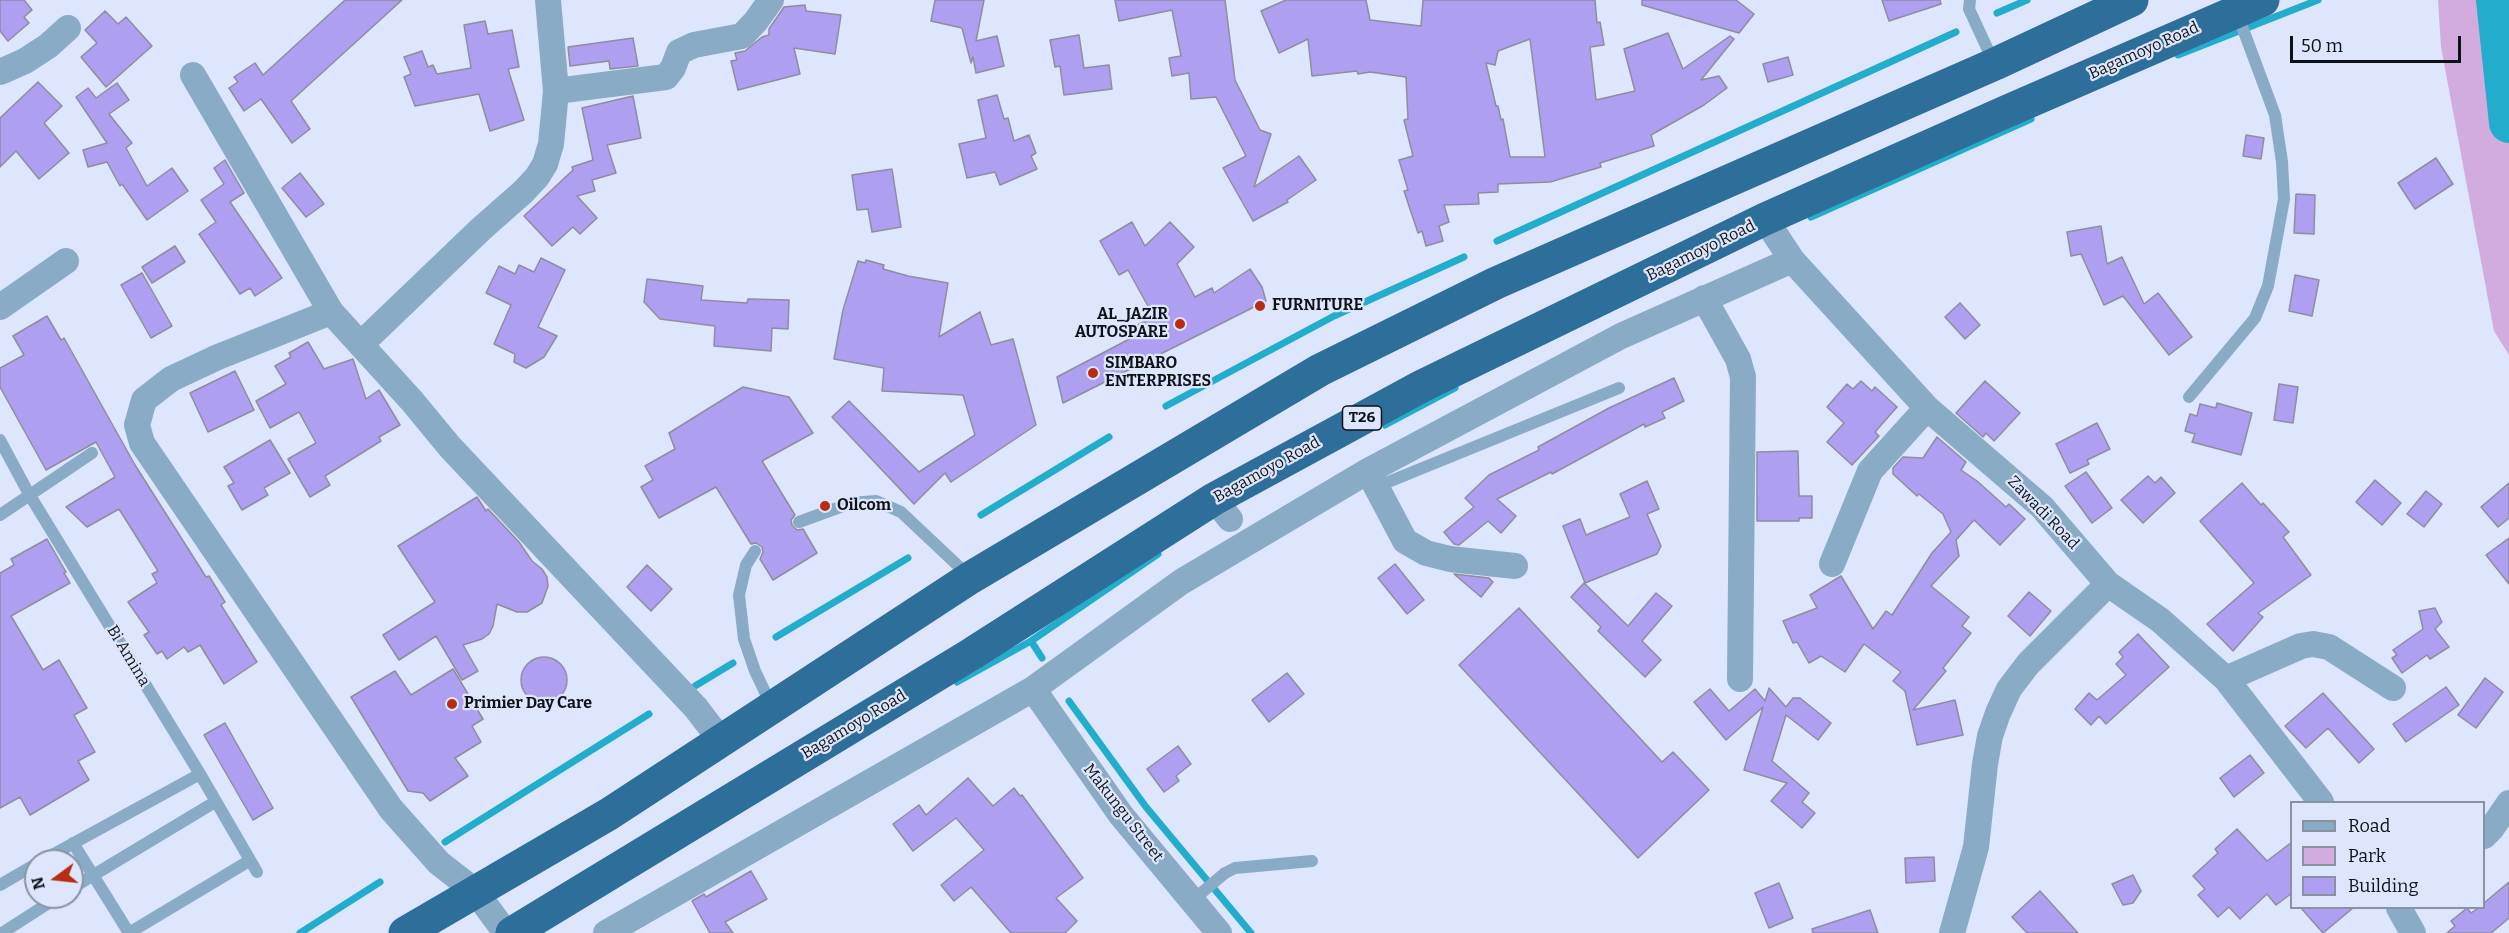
<!DOCTYPE html>
<style>
body{margin:0}
#map{position:relative;width:2509px;height:933px;overflow:hidden;background:#dde6fc;font-family:Bitter,serif}
canvas{display:block}
.legend{position:absolute;left:2290px;top:801px;width:195px;height:108px;box-sizing:border-box;background:#dde6fc;border:2px solid #8a91a1;margin:0;padding:8px 10px;list-style:none;font-size:18px;color:#0e1118}
.legend li{display:flex;align-items:center;gap:12px;height:30px}
.legend b{width:30px;border:2px solid #8a91a1}
.north{position:absolute;left:24px;top:849px;width:60px;height:60px;box-sizing:border-box;background:#dde6fc;border:2px solid #8a91a1;border-radius:50%;rotate:255deg;font-size:16px;font-weight:700;line-height:24px;text-align:center;color:#0e1118}
.north::after{content:'';display:block;margin:auto;width:21px;height:27px;background:#b82c11;clip-path:polygon(50% 0,100% 100%,50% 72%,0 100%)}
.scale{position:absolute;left:2290px;top:36px;width:171px;height:27px;box-sizing:border-box;border:3px solid #0e1118;border-top:0;padding-left:8px;font-size:18px;line-height:21px;white-space:nowrap;color:#0e1118;-webkit-text-stroke:4px #dde6fc;paint-order:stroke}
</style>
<div id="map">
<canvas width="2509" height="933"></canvas>
<ul class="legend">
<li><b style="height:8px;background:#8aabc6"></b>Road</li>
<li><b style="height:16px;background:#d2acdf"></b>Park</li>
<li><b style="height:16px;background:#af9ff1"></b>Building</li>
</ul>
<div class="north">N</div>
<div class="scale">50 m</div>
</div>
<script>
const c = document.querySelector('canvas').getContext('2d');
c.lineJoin = 'round';
function fillPath(path, color) { c.fillStyle = color; c.fill(path, 'evenodd'); }
const toPath = rows => new Path2D(rows.map(r => 'M' + r).join(''));
function strokePath(path, color, width, dash) { c.strokeStyle = color; c.lineWidth = width; c.lineCap = dash ? 'butt' : 'round'; c.setLineDash(dash || []); c.stroke(path); }
function label(font, color, halo, rows, align = 'center') {
  c.font = font + ' Bitter,serif'; c.lineWidth = 4.5; c.setLineDash([]); c.textBaseline = 'middle'; c.strokeStyle = halo; c.fillStyle = color; for (const [text, x, y, turn = 0] of rows) {
    c.save(); c.translate(x, y); c.rotate((+turn || 0) * Math.PI / 180); c.textAlign = isNaN(turn) ? turn : align; if (halo) c.strokeText(text, 0, 0); c.fillText(text, 0, 0); c.restore();
  }
}
fillPath(toPath([
 [2438,0,2509,0,2509,355,2494,331,2441,47]
]), '#d2acdf');
strokePath(toPath([
 [1997,13,2027,0],
 [2178,55,2318,0],
 [1811,217,2031,119],
 [1497,241,1956,32],
 [1166,406,1334,316,1464,257],
 [1385,425,1455,388],
 [981,515,1109,437],
 [776,637,908,558],
 [1031,641,1042,658],
 [957,682,1031,641,1158,554],
 [695,686,733,663],
 [1069,701,1146,807,1251,933],
 [445,842,649,714],
 [300,933,380,882]
]), '#22adcc', 7);
strokePath(toPath([
 [2496,0,2509,123]
]), '#22adcc', 40);
const building = toPath([
 [0,0,24,0,32,10,24,17,29,23,8,41,0,31,0,0],
 [345,0,402,0,291,101,310,129,292,143,261,99,244,111,229,88,238,82,234,77,255,63,263,75,345,0],
 [935,0,984,0,976,41,997,36,1004,66,976,73,973,57,971,63,962,28,931,21,935,0],
 [1115,0,1225,0,1235,80,1260,130,1271,134,1254,187,1299,156,1316,180,1287,200,1288,202,1253,221,1223,168,1246,156,1216,97,1191,99,1189,73,1172,76,1169,58,1181,56,1172,10,1119,21,1115,0],
 [1286,0,1366,0,1370,20,1421,26,1423,0,1595,0,1597,23,1600,22,1604,45,1590,47,1596,100,1635,91,1624,49,1668,33,1683,69,1730,36,1734,39,1701,80,1719,76,1727,88,1704,105,1651,135,1654,146,1600,163,1601,167,1550,182,1498,184,1498,192,1478,193,1479,204,1444,205,1449,222,1439,226,1443,241,1426,246,1422,231,1418,233,1404,191,1408,190,1399,160,1413,156,1404,120,1408,119,1406,77,1370,72,1358,74,1357,71,1312,76,1308,39,1279,53,1261,11,1286,0],
 [1530,39,1545,157,1510,157,1503,119,1501,120,1498,106,1496,106,1486,63,1495,65,1498,51,1530,39],
 [1642,0,1736,0,1754,14,1739,33,1642,5,1642,0],
 [1882,0,1940,0,1941,4,1889,21,1882,0],
 [805,5,806,11,841,15,835,54,794,48,800,74,738,90,731,61,737,60,735,53,745,51,762,37,769,35,769,29,784,7,805,5],
 [105,11,118,24,126,17,152,46,106,87,81,57,97,43,85,30,105,11],
 [485,21,488,34,512,30,519,67,508,69,524,120,490,131,479,94,415,106,404,77,411,74,404,57,422,51,428,67,433,65,437,74,471,68,464,25,485,21],
 [1079,35,1084,68,1109,65,1112,89,1064,95,1060,66,1055,67,1050,40,1079,35],
 [633,38,638,66,610,69,609,61,570,66,568,47,633,38],
 [1788,57,1793,75,1768,82,1763,64,1788,57],
 [38,82,62,106,44,123,69,153,39,179,16,151,0,167,0,118,38,82],
 [117,83,129,100,109,114,132,143,126,148,147,186,172,168,188,191,147,220,122,184,120,186,107,162,88,167,83,150,107,143,76,97,88,88,96,98,117,83],
 [997,95,1004,119,1008,118,1014,141,1029,135,1036,153,1031,156,1037,169,1000,185,995,172,967,178,959,144,986,138,978,100,997,95],
 [633,96,641,138,607,145,616,173,592,180,595,191,577,196,597,218,580,234,573,227,552,246,524,216,573,170,572,167,593,160,582,108,633,96],
 [2246,135,2264,138,2261,159,2243,156,2246,135],
 [2436,158,2453,184,2415,209,2398,183,2436,158],
 [225,160,244,193,230,202,282,278,255,296,250,288,240,294,199,234,216,222,201,200,224,184,214,168,225,160],
 [892,169,901,227,872,232,868,209,857,210,852,175,892,169],
 [300,173,324,204,306,217,282,188,300,173],
 [2296,194,2315,195,2314,234,2294,233,2296,194],
 [1132,222,1145,246,1170,222,1194,247,1177,264,1195,297,1212,288,1214,293,1250,269,1262,287,1266,301,1063,403,1057,377,1137,335,1133,327,1154,317,1128,270,1119,275,1100,241,1132,222],
 [2101,226,2107,264,2122,257,2144,304,2158,293,2192,337,2169,355,2123,296,2104,305,2081,254,2071,256,2067,232,2101,226],
 [175,246,185,262,152,283,142,267,175,246],
 [541,258,565,270,538,327,557,336,544,357,526,368,514,362,515,354,494,344,511,305,486,293,499,266,515,274,519,265,534,272,541,258],
 [866,260,884,265,883,269,908,276,948,283,939,337,980,312,991,345,1013,339,1036,425,951,482,945,473,914,504,832,417,849,401,919,472,975,435,963,395,882,391,884,368,834,359,843,310,858,261,865,263,866,260],
 [142,273,172,326,151,338,121,285,142,273],
 [2295,275,2319,280,2312,316,2289,311,2295,275],
 [647,279,703,286,701,300,747,303,748,299,789,300,788,329,772,328,771,351,714,346,715,326,660,319,644,302,647,279],
 [1960,303,1980,325,1965,339,1945,317,1960,303],
 [47,316,61,340,64,338,135,465,206,577,209,576,225,602,221,605,257,662,224,684,200,645,188,652,184,647,167,659,162,651,157,654,144,635,149,632,128,602,157,583,152,574,158,571,119,509,87,527,66,507,115,477,96,442,46,470,0,387,0,368,24,355,13,336,47,316],
 [308,342,324,369,353,359,366,399,379,390,400,425,379,437,381,441,325,476,330,485,310,497,288,459,316,443,299,412,270,428,256,401,286,384,275,366,291,357,289,353,308,342],
 [235,371,254,410,208,432,190,393,235,371],
 [1674,378,1684,401,1662,412,1665,418,1645,427,1644,424,1552,474,1551,472,1497,499,1516,516,1501,533,1488,521,1459,545,1454,544,1444,532,1474,507,1465,498,1489,475,1539,450,1538,447,1609,408,1674,378],
 [1861,381,1872,391,1875,387,1897,407,1875,432,1879,436,1852,465,1827,442,1844,423,1827,407,1847,384,1853,389,1861,381],
 [1985,381,2020,413,1994,441,1986,433,1983,437,1956,413,1985,381],
 [2279,384,2298,387,2293,423,2274,420,2279,384],
 [743,387,789,397,813,433,762,461,795,515,791,520,792,525,797,530,803,529,817,553,773,580,760,559,763,552,762,547,756,543,751,544,716,487,659,518,641,487,653,480,645,466,675,449,669,433,743,387],
 [2217,403,2252,413,2241,455,2192,442,2195,434,2185,431,2190,414,2197,416,2200,404,2216,408,2217,403],
 [2097,423,2110,449,2087,460,2089,464,2070,473,2056,444,2097,423],
 [1937,437,1966,462,1961,470,1977,481,2006,507,2009,504,2025,519,2000,545,1974,520,1956,540,1959,556,1931,586,1969,617,1962,626,1971,633,1943,668,1946,671,1913,710,1955,700,1963,735,1917,745,1905,691,1893,681,1901,672,1864,644,1845,672,1821,656,1809,663,1797,642,1793,643,1783,621,1817,608,1810,595,1841,576,1873,629,1886,611,1892,615,1932,553,1951,532,1943,514,1919,494,1917,496,1893,474,1893,468,1903,457,1923,458,1937,437],
 [270,440,290,473,264,488,268,495,242,510,228,486,234,483,224,467,270,440],
 [1798,451,1799,496,1812,496,1812,518,1799,518,1799,521,1757,521,1757,452,1798,451],
 [2086,472,2112,508,2092,523,2065,486,2086,472],
 [2148,476,2155,483,2161,477,2175,493,2143,523,2121,500,2148,476],
 [2375,480,2401,503,2382,525,2356,502,2375,480],
 [1647,481,1659,509,1647,514,1661,546,1657,554,1585,583,1563,526,1580,519,1586,535,1630,517,1620,494,1647,481],
 [2242,483,2261,505,2263,503,2289,532,2283,537,2311,575,2258,613,2263,617,2233,651,2207,624,2254,583,2200,521,2242,483],
 [2509,483,2509,518,2498,527,2481,507,2509,483],
 [2426,491,2442,504,2424,527,2407,514,2426,491],
 [477,497,486,511,488,509,519,542,532,561,542,569,547,577,548,586,542,603,527,612,517,612,497,604,493,626,489,634,482,639,463,645,478,671,462,680,436,636,399,660,383,635,435,602,398,546,477,497],
 [2509,538,2509,584,2486,555,2509,538],
 [47,539,66,572,64,573,70,583,11,616,43,670,59,660,87,708,74,715,95,752,78,761,89,780,30,815,20,797,0,808,0,573,14,565,11,559,47,539],
 [1395,564,1424,600,1407,614,1378,578,1395,564],
 [647,565,672,589,651,611,627,587,647,565],
 [1454,574,1489,578,1493,582,1481,597,1454,574],
 [1584,583,1628,626,1656,593,1672,606,1642,641,1661,660,1645,677,1598,631,1601,627,1571,597,1584,583],
 [2029,592,2051,611,2030,636,2008,616,2029,592],
 [1519,608,1662,762,1673,752,1709,790,1638,858,1459,665,1519,608],
 [2435,608,2442,622,2435,629,2449,647,2430,659,2427,655,2402,673,2392,658,2397,655,2393,650,2423,629,2419,611,2435,608],
 [2138,634,2169,667,2106,724,2099,716,2091,725,2075,709,2089,693,2097,700,2126,675,2116,664,2123,657,2119,652,2138,634],
 '521 680a23 23 0 1 1 46 0a23 23 0 1 1-46 0Z',
 [453,669,483,719,472,726,481,742,455,758,468,776,430,801,423,793,408,791,351,697,395,671,411,695,453,669],
 [1287,673,1304,694,1269,722,1252,700,1287,673],
 [2485,678,2503,692,2476,728,2458,715,2485,678],
 [2446,687,2459,705,2406,742,2393,724,2446,687],
 [1769,688,1786,707,1793,698,1800,698,1831,723,1818,740,1786,715,1772,761,1809,793,1802,802,1815,813,1802,828,1771,801,1787,783,1744,770,1763,707,1726,740,1694,702,1710,689,1729,711,1755,689,1765,701,1769,688],
 [2323,693,2374,749,2359,763,2328,728,2306,748,2285,726,2323,693],
 [225,723,273,808,253,820,204,735,225,723],
 [1178,746,1191,764,1176,776,1179,781,1164,792,1147,769,1178,746],
 [2250,755,2264,773,2234,797,2220,778,2250,755],
 [968,778,993,806,1014,788,1020,796,1022,795,1083,878,1056,898,1077,921,1065,933,1011,933,971,887,954,901,941,885,984,850,956,818,913,851,893,824,919,805,926,815,968,778],
 [2237,829,2267,861,2292,842,2292,893,2276,905,2267,894,2240,919,2229,907,2218,917,2198,895,2205,889,2193,876,2218,853,2215,849,2237,829],
 [1934,857,1935,881,1906,883,1905,858,1934,857],
 [751,871,767,899,725,922,733,933,710,933,692,901,704,894,706,897,751,871],
 [2133,875,2141,891,2133,903,2123,905,2112,884,2133,875],
 [2509,882,2509,918,2491,933,2447,933,2455,926,2451,921,2467,908,2471,913,2478,908,2484,908,2484,903,2509,882],
 [1779,883,1793,918,1769,928,1755,893,1779,883],
 [2040,891,2078,933,2027,933,2012,917,2040,891],
 [2301,908,2353,908,2323,933,2301,908],
 [1870,910,1878,933,1813,933,1812,929,1870,910]
]);
fillPath(building, '#af9ff1');
strokePath(building, '#8f8ca1', 1.5);
strokePath(toPath([
 [1970,0,1969,9,1994,63],
 [2189,397,2255,318,2268,286,2284,199,2282,162,2275,115,2243,29,2235,14],
 [0,440,29,494,200,774,257,872],
 [1376,487,1619,388],
 [0,515,92,453],
 [799,522,851,503,876,501,901,512,970,577],
 [755,551,746,565,739,595,744,639,755,671,772,707],
 [73,843,129,933],
 [41,861,200,774],
 [0,885,36,864],
 [72,888,215,802],
 [1193,900,1225,873,1235,868,1312,861],
 [2,933,58,897],
 [129,933,249,861]
]), '#8aabc6', 12);
strokePath(toPath([
 [0,72,25,61,48,46,68,28],
 [193,75,331,312,412,401,450,447,696,708,722,742],
 [556,91,666,77,673,68,679,52,694,45,742,36,756,21,771,0],
 [1765,219,1792,260,1927,408,2042,507,2108,584,2160,620,2226,679,2321,802],
 [1704,298,1738,359,1743,377,1740,679],
 [0,307,66,261],
 [331,312,218,357,171,379,144,400,137,425,142,443,391,809,439,863,475,891,506,933],
 [361,344,481,229,523,192,537,177,545,164,551,144,556,91,548,0],
 [1368,471,1405,541,1426,553,1450,559,1515,566],
 [1214,499,1230,519],
 [1832,564,1870,471,1927,408],
 [2226,679,2301,646,2313,644,2329,647,2393,688],
 [1033,689,1121,815,1219,933],
 [2484,836,2492,828,2509,803],
 [2399,908,2413,933],
 [606,933,1033,689,1181,582,1368,471,1621,336,1792,260],
 [1952,933,1976,847,1985,764,1990,736,1998,713,2009,689,2028,664,2108,584]
]), '#8aabc6', 26);
strokePath(toPath([
 [405,933,609,814,970,578,1320,370,1496,283,1995,64,2132,0],
 [512,933,973,653,1214,499,1422,386,1765,219,2003,113,2263,0]
]), '#2d6e9b', 33);
for (const [x, y, r, color] of [
 [1260,306,6,"#b82c11"],
 [1180,324,6,"#b82c11"],
 [1093,373,6,"#b82c11"],
 [825,506,6,"#b82c11"],
 [452,704,6,"#b82c11"]
]) { const dot = new Path2D(); dot.arc(x, y, r, 0, 2 * Math.PI); c.fillStyle = color; c.fill(dot); strokePath(dot, '#dde6fc', 2); }
for (const [x, y, w] of [
 [1362,418,39]
]) { const box = new Path2D(); box.roundRect(x - w / 2, y - 12, w, 24, 4.5); c.fillStyle = '#dde6fc'; c.fill(box); strokePath(box, '#0e1118', 1.5); }
label('bold 15px', '#0e1118', null, [
 ["T26",1362,418]
]);
label('16px', '#0e1118', '#dde6fc', [
 ["Bagamoyo Road",2144,51,-24],
 ["Bagamoyo Road",1701,251,-26],
 ["Bagamoyo Road",1267,470,-29],
 ["Zawadi Road",2043,513,46],
 ["Bi Amina",128,656,59],
 ["Bagamoyo Road",854,725,-31],
 ["Makungu Street",1123,813,52]
]);
label('bold 16px', '#0e1118', '#dde6fc', [
 ["FURNITURE",1272,306],
 ["AL_JAZIR",1168,315,"right"],
 ["AUTOSPARE",1168,333,"right"],
 ["SIMBARO",1105,364],
 ["ENTERPRISES",1105,382],
 ["Oilcom",837,506],
 ["Primier Day Care",464,704]
], 'left');
</script>
